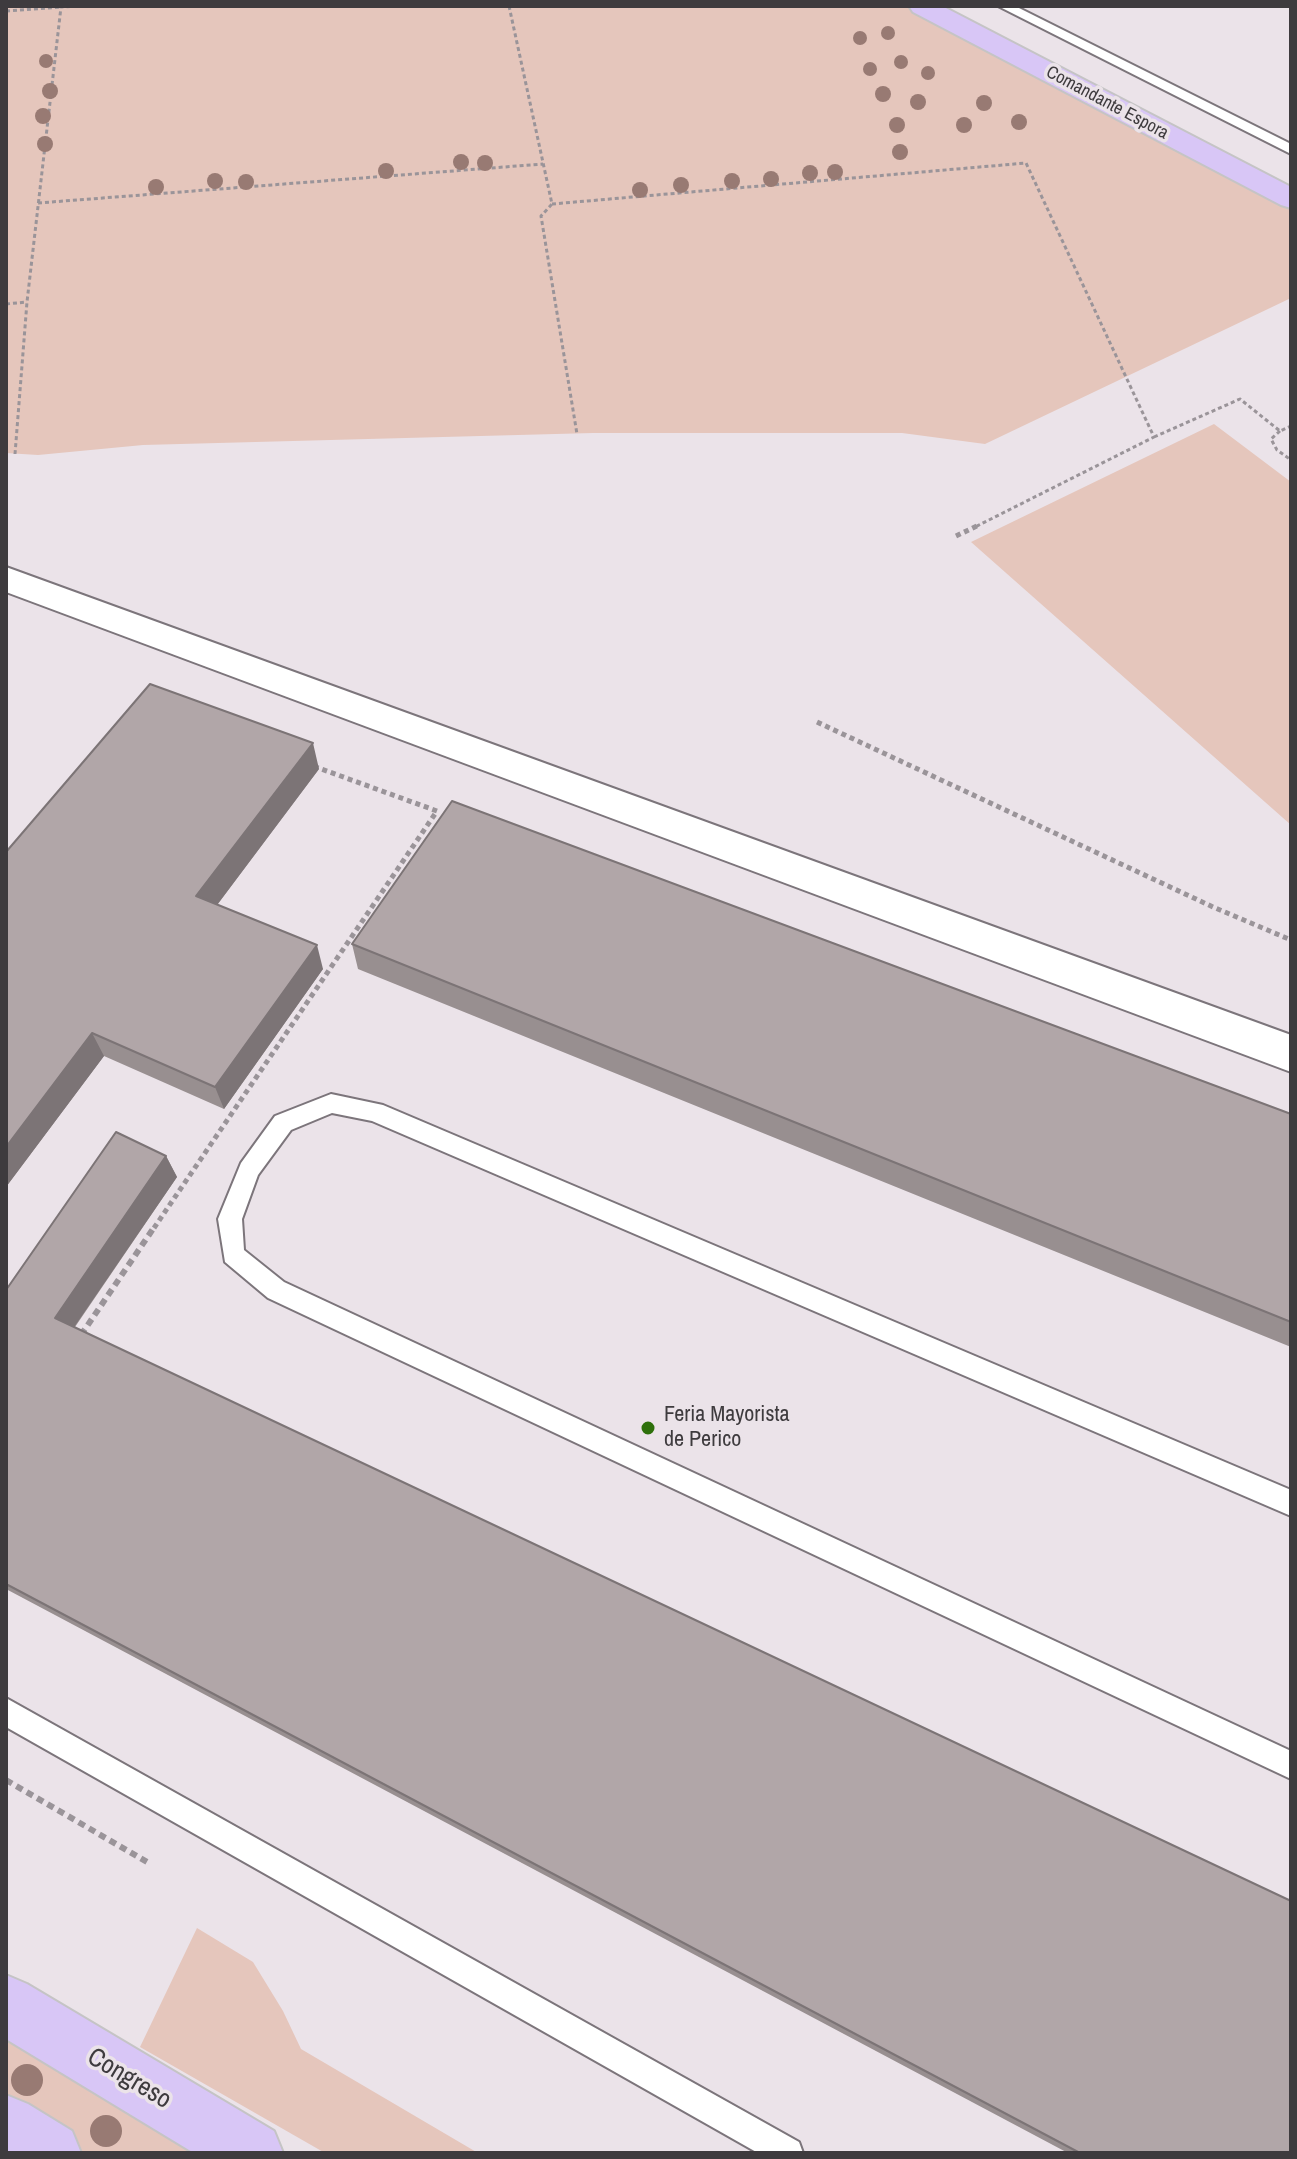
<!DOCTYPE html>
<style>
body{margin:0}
#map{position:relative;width:1297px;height:2159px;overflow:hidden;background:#ebe3e9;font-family:"Archivo Narrow",sans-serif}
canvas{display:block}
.frame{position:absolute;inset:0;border:8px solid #3e3b3e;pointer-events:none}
</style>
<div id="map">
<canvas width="1297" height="2159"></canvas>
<div class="frame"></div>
</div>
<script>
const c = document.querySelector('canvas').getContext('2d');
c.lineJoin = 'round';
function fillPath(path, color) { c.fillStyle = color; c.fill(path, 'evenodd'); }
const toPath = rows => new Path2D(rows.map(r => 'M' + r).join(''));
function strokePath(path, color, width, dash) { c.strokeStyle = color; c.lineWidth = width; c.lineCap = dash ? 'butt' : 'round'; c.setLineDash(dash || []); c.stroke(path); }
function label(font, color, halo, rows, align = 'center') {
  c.font = font + ' "Archivo Narrow",sans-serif'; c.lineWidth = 7; c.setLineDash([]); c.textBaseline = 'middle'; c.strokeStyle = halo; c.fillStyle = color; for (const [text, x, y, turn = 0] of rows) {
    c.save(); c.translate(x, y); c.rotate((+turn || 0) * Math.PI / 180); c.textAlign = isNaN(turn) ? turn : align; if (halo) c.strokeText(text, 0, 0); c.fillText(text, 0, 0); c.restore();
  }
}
fillPath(toPath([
 [6,6,906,6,1291,210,1291,298,985,444,902,433,593,433,143,445,38,455,6,453],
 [1214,424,1291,482,1291,825,971,542],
 [197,1928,253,1962,283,2011,301,2049,478,2153,325,2153,140,2047],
 [6,2005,252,2153,57,2153,6,2121]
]), '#e5c6bc');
const service = toPath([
 [998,6,1015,6,1291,144,1291,154,998,6],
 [331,1094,383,1105,1291,1490,1291,1516,372,1121,332,1113,291,1130,258,1175,242,1219,244,1250,284,1282,1291,1751,1291,1779,268,1298,225,1262,218,1219,241,1163,275,1116,331,1094],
 [6,1698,799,2142,803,2153,758,2153,6,1727,6,1698]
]);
const minor = toPath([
 [6,567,1291,1035,1291,1072,6,592,6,567]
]);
const primary = toPath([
 [909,6,942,6,1291,187,1291,208,1281,205,913,12,909,6],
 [6,1975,27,1984,274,2131,283,2153,194,2153,6,2039,6,1975],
 [6,2095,28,2104,72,2131,81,2153,6,2153,6,2095]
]);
strokePath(service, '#7c757b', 4);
strokePath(minor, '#7c757b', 4);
strokePath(primary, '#c5c4c5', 4);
strokePath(toPath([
 [509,6,552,204,541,216,577,434],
 [6,11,61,7],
 [38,203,543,164],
 [552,204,1026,163,1154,437,973,528],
 [6,304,27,302],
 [1280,431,1271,439,1277,450,1291,460],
 [1154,437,1240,399,1280,431,1291,426],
 [15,454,27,302,61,7,77,6]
]), '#9a9499', 3, [4, 3]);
strokePath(toPath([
 [956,536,977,526],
 [817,722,1213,907,1291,940],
 [154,1228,437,811,313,766]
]), '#9a9499', 5, [5, 4]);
strokePath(toPath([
 [81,1335,155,1226],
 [6,1780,147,1862]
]), '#9a9499', 6, [7, 5]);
fillPath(service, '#fff');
fillPath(minor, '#fff');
fillPath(primary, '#d8c6f6');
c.fillStyle = '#987a73';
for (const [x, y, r] of [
 [888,33,7],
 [860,38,7],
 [46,61,7],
 [901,62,7],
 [870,69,7],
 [928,73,7],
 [50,91,8],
 [883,94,8],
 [918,102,8],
 [984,103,8],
 [43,116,8],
 [1019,122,8],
 [897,125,8],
 [964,125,8],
 [45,144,8],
 [900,152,8],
 [461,162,8],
 [485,163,8],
 [386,171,8],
 [835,172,8],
 [810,173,8],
 [771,179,8],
 [215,181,8],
 [732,181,8],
 [246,182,8],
 [681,185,8],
 [156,187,8],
 [640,190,8],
 [27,2080,16],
 [106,2131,16]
]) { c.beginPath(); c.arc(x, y, r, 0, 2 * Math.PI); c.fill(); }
fillPath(toPath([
 [319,769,217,905,323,969,224,1109,104,1056,6,1187,6,852],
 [352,944,1291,1114,1291,1347,358,969],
 [166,1156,177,1177,75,1327,1291,2153,1068,2153,6,1589,6,1290]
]), '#988f90');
fillPath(toPath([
 [313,743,319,769,205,921,196,896],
 [317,945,323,969,224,1109,215,1087],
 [92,1033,104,1056,6,1187,6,1147],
 [166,1156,177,1177,68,1336,55,1318]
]), '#7c7476');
const building = toPath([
 [150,684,313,743,196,896,317,945,215,1087,92,1033,6,1147,6,852,150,684],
 [452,801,1291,1114,1291,1322,352,944,452,801],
 [116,1132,166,1156,55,1318,1291,1901,1291,2153,1080,2153,6,1584,6,1290,116,1132]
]);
fillPath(building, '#b1a6a8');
strokePath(building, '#7c7476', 2);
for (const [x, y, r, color] of [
 [648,1428,8,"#2e700b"]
]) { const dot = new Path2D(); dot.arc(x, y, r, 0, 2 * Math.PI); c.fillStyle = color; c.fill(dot); strokePath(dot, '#ebe3e9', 3); }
label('18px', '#3e3b3e', '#ebe3e9', [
 ["Comandante Espora",1107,103,28]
]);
label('22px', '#3e3b3e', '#ebe3e9', [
 ["Feria Mayorista",664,1415],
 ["de Perico",664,1440]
], 'left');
label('26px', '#3e3b3e', '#ebe3e9', [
 ["Congreso",129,2079,31]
]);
</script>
